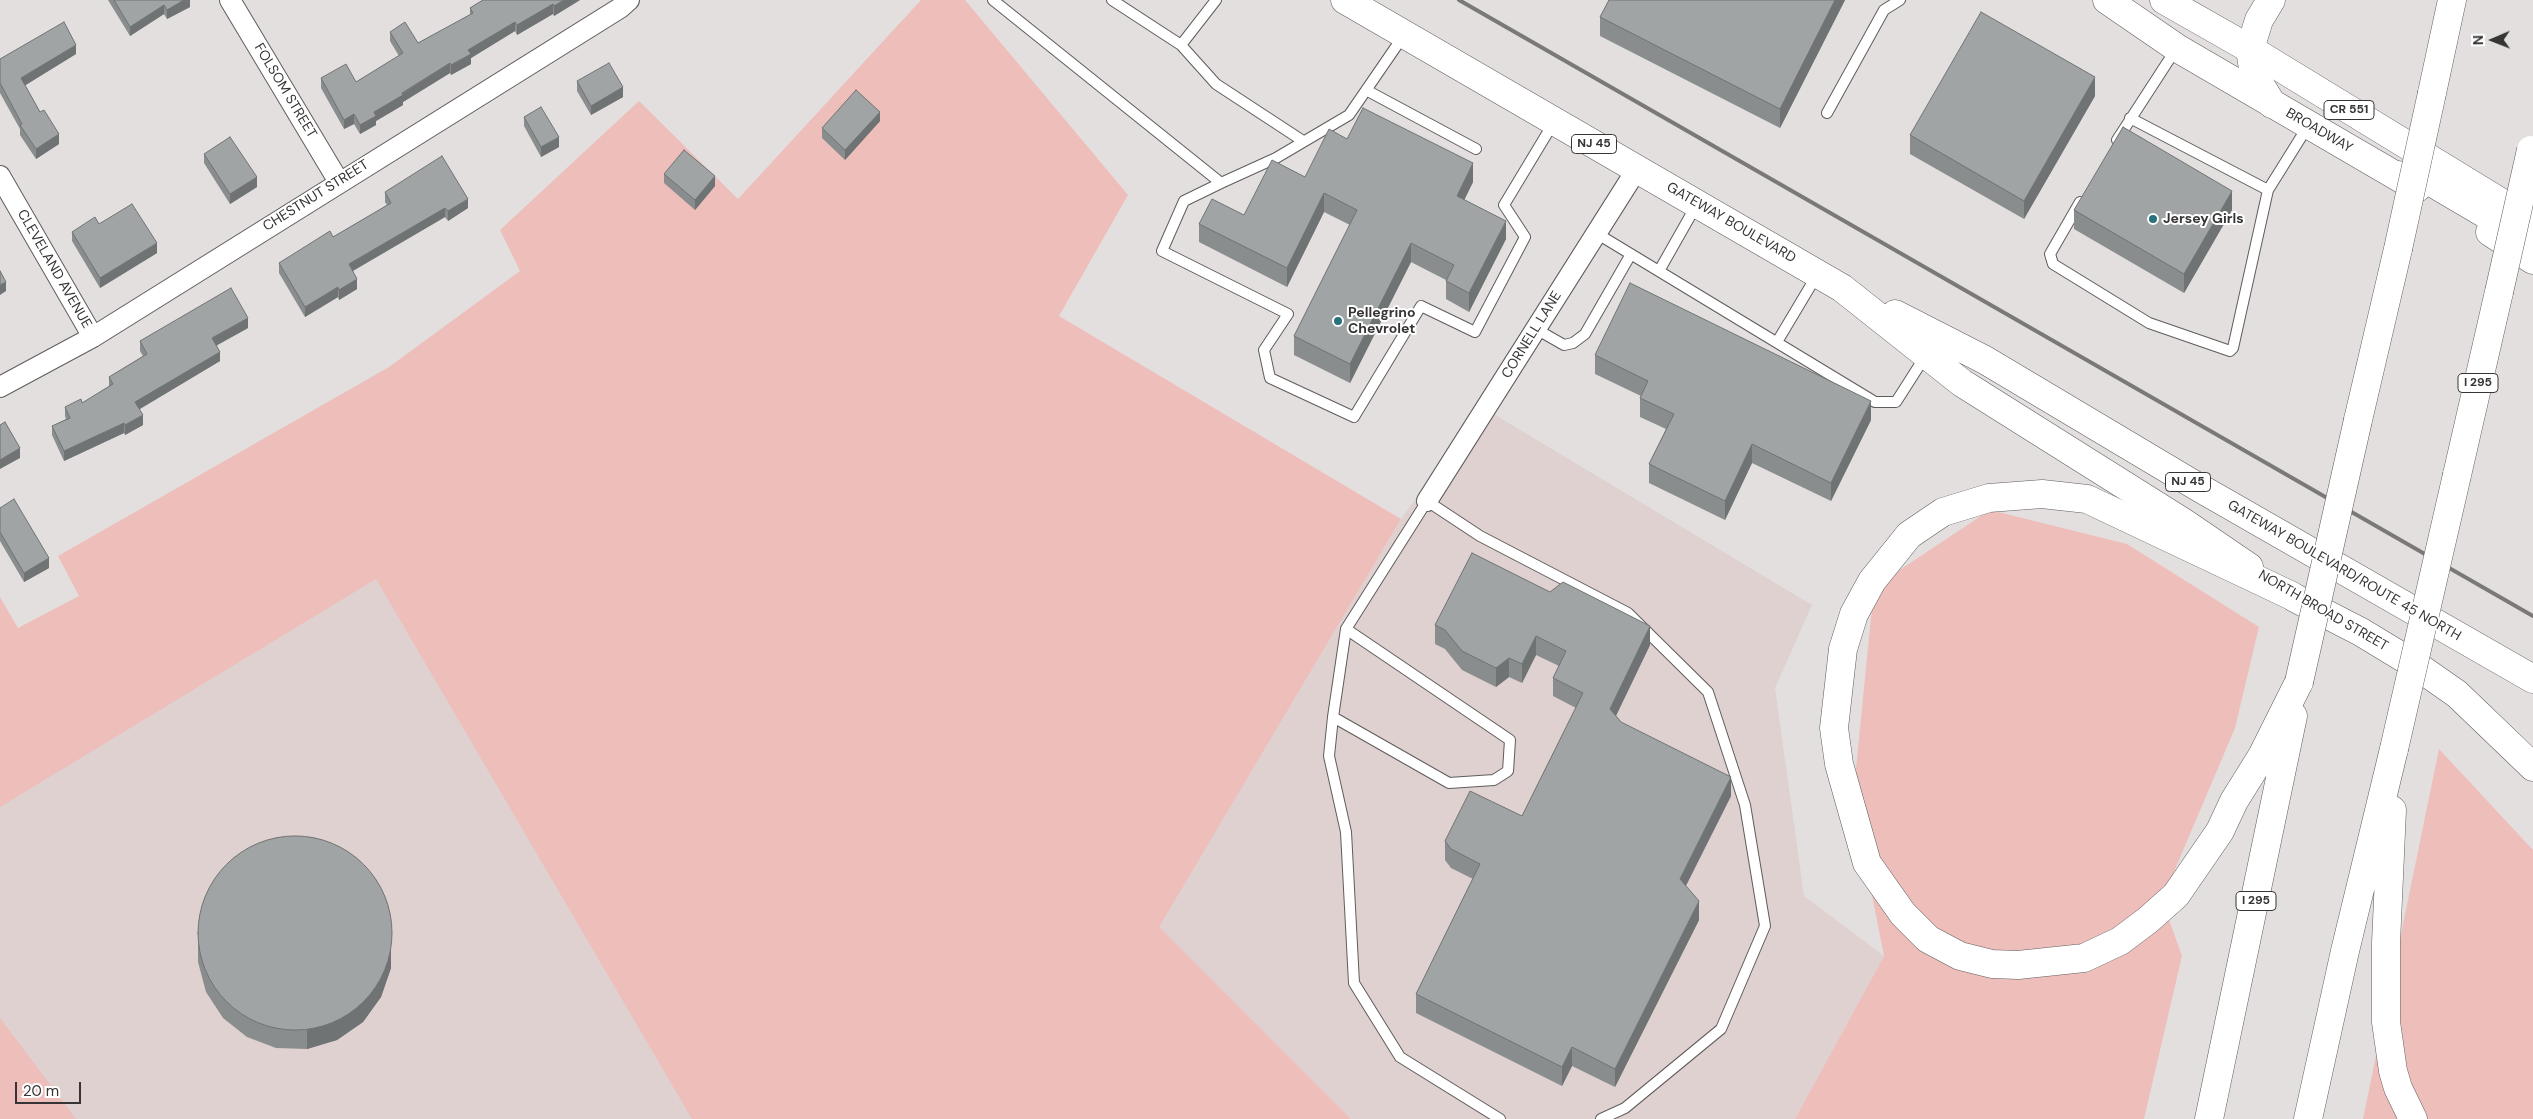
<!DOCTYPE html>
<style>
body{margin:0}
#map{position:relative;width:2533px;height:1119px;overflow:hidden;background:#e3dfdf;font-family:"DM Sans",sans-serif}
canvas{display:block}
.north{position:absolute;left:2468px;top:15px;width:50px;height:50px;-webkit-text-stroke:4px #fff;paint-order:stroke;rotate:269deg;font-size:14px;font-weight:700;line-height:20px;text-align:center;color:#363434}
.north::after{content:'';display:block;margin:auto;width:18px;height:22px;background:#363434;clip-path:polygon(50% 0,100% 100%,50% 72%,0 100%)}
.scale{position:absolute;left:15px;top:1082px;width:66px;height:22px;box-sizing:border-box;border:2px solid #363434;border-top:0;padding-left:6px;font-size:15px;line-height:18px;white-space:nowrap;color:#363434;-webkit-text-stroke:4px #fff;paint-order:stroke}
</style>
<div id="map">
<canvas width="2533" height="1119"></canvas>
<div class="north">N</div>
<div class="scale">20 m</div>
</div>
<script>
const c = document.querySelector('canvas').getContext('2d');
c.lineJoin = 'round';
function fillPath(path, color) { c.fillStyle = color; c.fill(path, 'evenodd'); }
const toPath = rows => new Path2D(rows.map(r => 'M' + r).join(''));
function strokePath(path, color, width, dash) { c.strokeStyle = color; c.lineWidth = width; c.lineCap = dash ? 'butt' : 'round'; c.setLineDash(dash || []); c.stroke(path); }
function label(font, color, halo, rows, align = 'center') {
  c.font = font + ' "DM Sans",sans-serif'; c.lineWidth = 4; c.setLineDash([]); c.textBaseline = 'middle'; c.strokeStyle = halo; c.fillStyle = color; for (const [text, x, y, turn = 0] of rows) {
    c.save(); c.translate(x, y); c.rotate((+turn || 0) * Math.PI / 180); c.textAlign = isNaN(turn) ? turn : align; if (halo) c.strokeText(text, 0, 0); c.fillText(text, 0, 0); c.restore();
  }
}
fillPath(toPath([
 [1482,407,1812,605,1775,688,1804,896,1884,956,1795,1119,1351,1119,1158,927,1401,519],
 [356,462,746,1119,0,1119,0,678]
]), '#ded1d0');
fillPath(toPath([
 [921,0,965,0,1128,195,1059,316,1401,519,1159,927,1351,1119,692,1119,376,579,0,807,0,597,18,628,79,596,58,556,389,367,520,271,500,230,639,101,738,199],
 [1990,510,2127,544,2259,627,2235,728,2162,900,2182,956,2144,1119,1795,1119,1884,956,1853,799,1874,587],
 [2439,749,2533,850,2533,1119,2363,1119],
 [0,1018,76,1119,0,1119]
]), '#eebebb');
const service = toPath([
 [993,0,1221,183,1276,158,1349,115,1404,35],
 [1112,0,1181,45,1216,84,1303,141],
 [1181,45,1216,0],
 [1366,90,1476,149],
 [1827,113,1884,10,1900,0],
 [2130,118,2268,190,2308,126],
 [2117,140,2176,49],
 [1221,183,1184,201,1162,251,1288,314,1264,350,1270,378,1354,417,1421,306,1475,332,1525,237,1504,205,1554,122],
 [2080,202,2050,254,2053,264,2149,323,2230,351,2233,348,2268,190],
 [1596,233,1875,402,1896,402,1926,355],
 [1659,271,1697,204],
 [1536,329,1564,345,1573,343,1585,334,1631,254],
 [1777,342,1817,275],
 [1333,717,1449,783,1494,780,1508,771,1510,740,1346,629],
 [1500,1119,1400,1057,1354,983,1346,832,1329,756,1333,717,1346,629,1427,501,1480,536,1628,613,1708,692,1745,805,1765,926,1721,1029,1625,1108,1601,1119]
]);
const minor = toPath([
 [230,0,339,182],
 [0,176,93,337],
 [0,387,93,337,620,8,629,0],
 [1427,501,1637,169]
]);
const primary = toPath([
 [1345,0,1842,288,1962,383,2183,522,2249,567],
 [2107,0,2177,48,2417,188],
 [2164,0,2250,49,2533,222],
 [2490,232,2533,260],
 [1895,314,1985,360,2198,487,2533,679],
 [2295,598,2361,632,2417,666,2457,694,2533,767]
]);
const motorway = toPath([
 [2271,0,2259,20,2250,49,2254,75,2272,104],
 [2432,93,2452,0],
 [2396,175,2424,178,2533,242],
 [2358,420,2398,249],
 [2457,475,2499,292],
 [2292,596,2087,499,2042,494,1989,498,1943,512,1909,535,1872,581,1854,614,1843,649,1834,728,1839,764,1867,863,1903,914,1928,939,1960,956,1992,964,2018,965,2084,958,2120,941,2148,920,2176,895,2220,831,2234,801,2262,756,2299,682],
 [2392,810,2386,943,2386,1022,2393,1071,2398,1088,2413,1119],
 [2209,1119,2293,716],
 [2308,1119,2345,951,2394,749]
]);
strokePath(service, '#605c5c', 12);
strokePath(minor, '#605c5c', 22);
strokePath(primary, '#605c5c', 29);
strokePath(motorway, '#605c5c', 29);
strokePath(service, '#fff', 10);
strokePath(minor, '#fff', 20);
strokePath(primary, '#fff', 28);
strokePath(motorway, '#fff', 28);
strokePath(toPath([
 [1459,0,2533,616]
]), '#7b7878', 4);
const motorwayBridge = toPath([
 [2398,249,2432,93],
 [2499,292,2531,150],
 [2299,682,2358,420],
 [2394,749,2457,475]
]);
strokePath(motorwayBridge, '#605c5c', 29, []);
strokePath(motorwayBridge, '#fff', 28);
fillPath(toPath([
 [108,0,190,0,190,7,167,19,164,14,130,36],
 [483,0,580,0,554,16,553,14,517,35,515,31,471,58,471,64,451,75,450,73,403,102,403,105,376,121,376,125,360,134,354,124,344,129,321,88,321,78,356,82,399,56,390,41,390,32,418,43,470,15,470,8],
 [1609,0,1845,0,1780,128,1600,36,1600,17],
 [76,54,25,85,40,112,59,144,36,159,20,135,20,129,0,93,0,59],
 [577,81,623,97,591,115,577,91],
 [2095,96,2024,219,1910,154,1910,135],
 [524,117,559,147,541,157,524,126],
 [880,121,845,160,822,138,822,128],
 [1347,139,1473,182,1464,200,1506,239,1469,312,1446,299,1446,280,1411,262,1350,383,1294,355,1294,336,1350,225,1324,212,1287,287,1199,242,1199,224,1244,215,1305,177],
 [204,154,257,187,230,204,204,163],
 [664,174,715,186,695,210,664,183],
 [385,192,468,208,448,221,445,217,353,271,357,289,339,300,338,297,305,317,279,273,279,263,333,237,387,205,385,202],
 [2074,210,2232,210,2184,293,2074,229],
 [99,224,157,253,100,288,72,241,72,232],
 [248,328,217,345,220,361,139,409,143,425,125,435,124,433,64,461,52,435,52,426,66,419,65,416,65,407,82,403,109,386,109,377,143,356,140,351,140,341],
 [1595,355,1871,420,1831,501,1752,463,1725,520,1649,483,1649,464,1666,429,1640,417,1640,398,1641,396,1595,374],
 [0,508,49,568,24,582,0,541],
 [1435,625,1650,645,1616,716,1621,722,1731,796,1686,886,1699,920,1615,1087,1572,1066,1562,1086,1416,1013,1416,994,1473,879,1451,868,1445,860,1445,841,1522,816,1576,708,1553,696,1553,678,1559,666,1536,655,1522,683,1509,677,1496,687,1462,670,1445,649,1435,644],
 [198,943,391,968,381,997,363,1022,337,1040,307,1049,276,1048,247,1037,223,1018,206,992,198,962]
]), '#8a8d8e');
fillPath(toPath([
 [184,0,190,0,190,7,167,19,167,10],
 [564,0,580,0,554,16,554,6],
 [1835,0,1845,0,1780,128,1780,109],
 [553,4,553,14,517,35,517,25],
 [164,5,164,14,130,36,130,27],
 [515,22,515,31,471,58,471,64,451,75,451,65,468,50],
 [76,45,76,54,21,88,21,78],
 [450,63,450,73,403,102,403,105,376,121,376,125,360,134,360,125,374,112],
 [2095,77,2095,96,2024,219,2024,201],
 [623,87,623,97,591,115,591,106],
 [880,112,880,121,845,160,845,150],
 [354,114,354,124,344,129,344,120],
 [59,134,59,144,36,159,36,149],
 [559,137,559,147,541,157,541,147],
 [1473,163,1473,182,1457,215,1457,196],
 [715,176,715,186,695,210,695,200],
 [257,177,257,187,230,204,230,194],
 [2232,191,2232,210,2184,293,2184,274],
 [1324,193,1324,212,1287,287,1287,268],
 [468,199,468,208,448,221,448,211],
 [445,208,445,217,349,273,349,264],
 [1506,221,1506,239,1469,312,1469,293],
 [157,243,157,253,100,288,100,278],
 [1411,243,1411,262,1350,383,1350,364],
 [357,279,357,289,339,300,339,290],
 [6,282,6,291,0,295,0,285],
 [338,287,338,297,305,317,305,307],
 [248,318,248,328,212,348,212,338],
 [220,352,220,361,135,412,135,402],
 [1871,401,1871,420,1831,501,1831,483],
 [143,415,143,425,125,435,125,425],
 [124,423,124,433,64,461,64,451],
 [1752,444,1752,463,1725,520,1725,501],
 [20,448,20,458,0,469,0,460],
 [49,558,49,568,24,582,24,573],
 [1650,626,1650,645,1610,728,1610,709],
 [1536,636,1536,655,1522,683,1522,664],
 [1509,658,1509,677,1496,687,1496,668],
 [1731,777,1731,796,1680,897,1680,879],
 [1699,901,1699,920,1615,1087,1615,1069],
 [391,949,391,968,381,997,363,1022,337,1040,307,1049,307,1030],
 [1572,1047,1572,1066,1562,1086,1562,1067]
]), '#707374');
const building = toPath([
 [114,0,184,0,167,10,164,5,130,27,114,0],
 [483,0,564,0,554,6,553,4,517,25,515,22,468,50,471,54,451,65,450,63,402,93,403,95,374,112,376,116,360,125,354,114,344,120,321,78,346,64,356,82,403,53,390,32,405,22,418,43,473,13,470,8,483,0],
 [1609,0,1835,0,1780,109,1600,17,1609,0],
 [1981,12,2095,77,2024,201,1910,135,1981,12],
 [64,22,76,45,21,78,40,112,44,110,59,134,36,149,20,125,22,124,0,83,0,59,64,22],
 [609,63,623,87,591,106,577,81,609,63],
 [856,90,880,112,845,150,822,128,856,90],
 [541,107,559,137,541,147,524,117,541,107],
 [1363,108,1473,163,1457,196,1506,221,1469,293,1446,281,1454,265,1411,243,1350,364,1294,336,1357,210,1324,193,1287,268,1199,224,1212,199,1244,215,1272,160,1305,177,1329,129,1347,139,1363,108],
 [2123,127,2232,191,2184,274,2074,210,2123,127],
 [230,137,257,177,230,194,204,154,230,137],
 [684,150,715,176,695,200,664,174,684,150],
 [442,156,468,199,448,211,445,208,349,264,357,279,339,290,338,287,305,307,279,263,330,231,333,237,391,203,385,192,442,156],
 [132,204,157,243,100,278,72,232,95,217,99,224,132,204],
 [0,271,6,282,0,285,0,271],
 [1630,283,1871,401,1831,483,1752,444,1725,501,1649,464,1674,414,1640,398,1648,381,1595,355,1630,283],
 [231,288,248,318,212,338,220,352,135,402,143,415,125,425,124,423,64,451,52,426,70,418,65,407,81,399,82,403,113,384,109,377,147,354,140,341,231,288],
 [5,422,20,448,0,460,0,425,5,422],
 [14,499,49,558,24,573,0,532,0,508,14,499],
 [1472,553,1550,592,1563,582,1650,626,1610,709,1621,722,1731,777,1680,879,1699,901,1615,1069,1572,1047,1562,1067,1416,994,1480,864,1451,849,1445,841,1470,791,1522,816,1583,693,1553,678,1566,651,1536,636,1522,664,1509,658,1496,668,1462,651,1445,630,1435,625,1472,553],
 '198 933a97 97 0 1 1 194 0a97 97 0 1 1-194 0Z'
]);
fillPath(building, '#a0a4a5');
strokePath(building, '#707374', 1);
for (const [x, y, r, color] of [
 [2153,219,5,"#29717c"],
 [1338,321,5,"#29717c"]
]) { const dot = new Path2D(); dot.arc(x, y, r, 0, 2 * Math.PI); c.fillStyle = color; c.fill(dot); strokePath(dot, '#fff', 2); }
for (const [x, y, w] of [
 [2349,110,50],
 [1594,144,45],
 [2478,383,40],
 [2188,482,45],
 [2256,901,40]
]) { const box = new Path2D(); box.roundRect(x - w / 2, y - 9.5, w, 19, 4); c.fillStyle = '#fff'; c.fill(box); strokePath(box, '#363434', 1); }
label('bold 12px', '#363434', null, [
 ["CR 551",2349,110],
 ["NJ 45",1594,144],
 ["I 295",2478,383],
 ["NJ 45",2188,482],
 ["I 295",2256,901]
]);
label('14px', '#363434', '#fff', [
 ["FOLSOM STREET",285,91,59],
 ["BROADWAY",2319,131,30],
 ["CHESTNUT STREET",316,196,-32],
 ["GATEWAY BOULEVARD",1731,223,30],
 ["CLEVELAND AVENUE",54,269,60],
 ["CORNELL LANE",1532,335,-58],
 ["GATEWAY BOULEVARD/ROUTE 45 NORTH",2344,571,30],
 ["NORTH BROAD STREET",2323,611,30]
]);
label('bold 14px', '#363434', '#fff', [
 ["Jersey Girls",2163,219],
 ["Pellegrino",1348,313],
 ["Chevrolet",1348,329]
], 'left');
</script>
